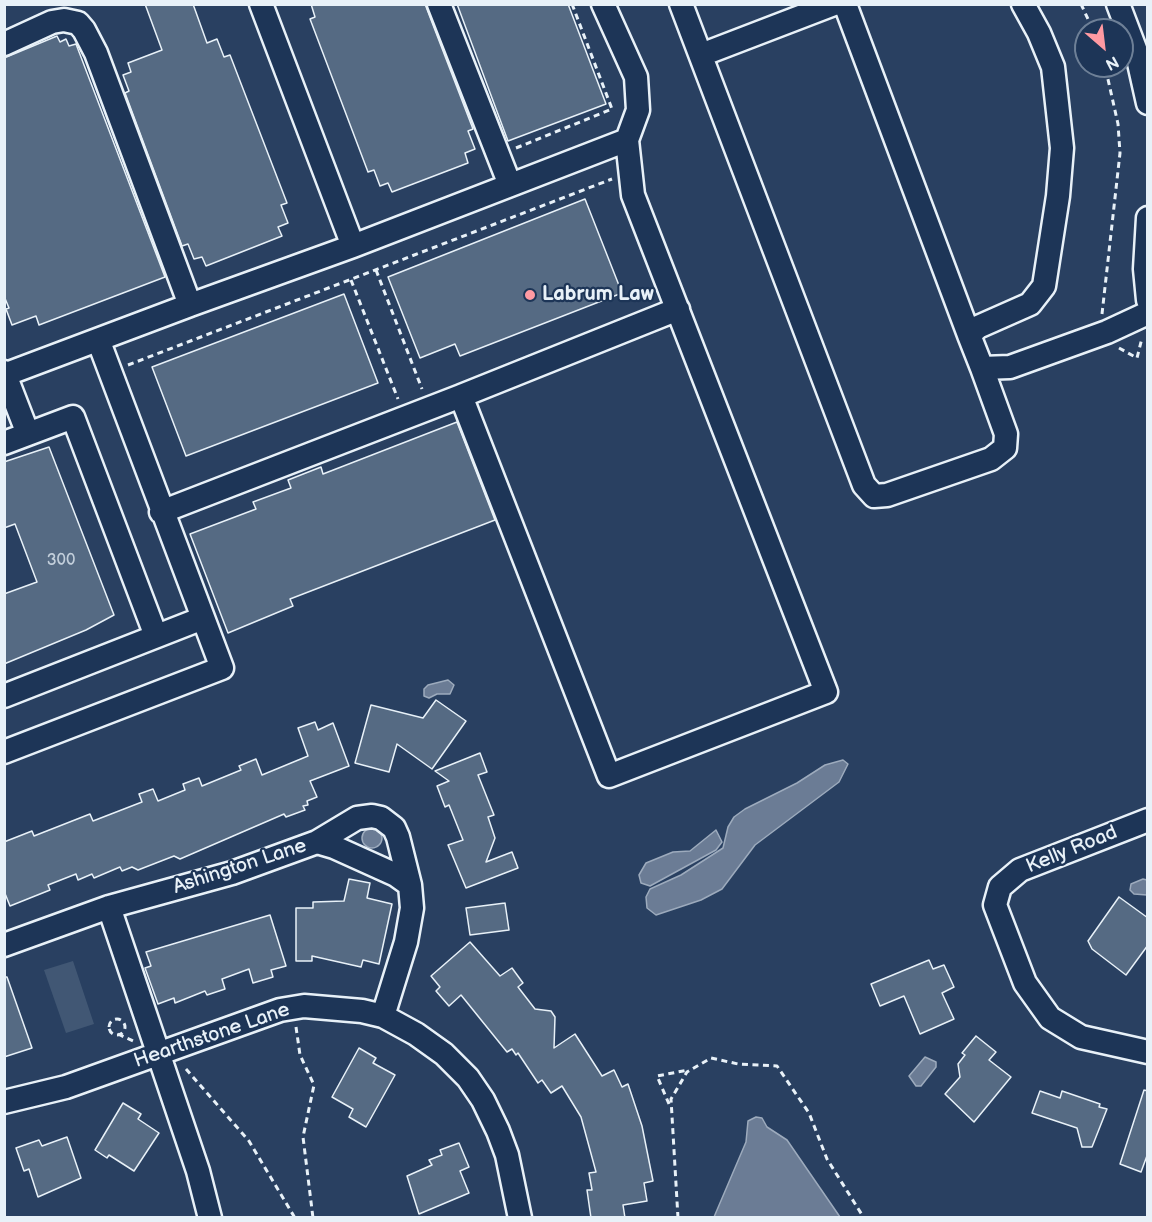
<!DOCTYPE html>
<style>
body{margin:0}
#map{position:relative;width:1152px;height:1222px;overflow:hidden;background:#294061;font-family:"Balsamiq Sans",sans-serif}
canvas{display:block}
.frame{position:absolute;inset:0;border:6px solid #e8f1f8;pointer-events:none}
.north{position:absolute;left:1074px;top:18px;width:60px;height:60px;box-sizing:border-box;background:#1d3557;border:2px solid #6e8097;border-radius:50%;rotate:152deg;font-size:16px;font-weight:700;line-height:24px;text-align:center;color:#e8f1f8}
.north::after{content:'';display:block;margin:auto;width:21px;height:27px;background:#ff9aa2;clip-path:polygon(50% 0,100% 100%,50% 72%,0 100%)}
</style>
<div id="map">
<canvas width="1152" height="1222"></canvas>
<div class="frame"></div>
<div class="north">N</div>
</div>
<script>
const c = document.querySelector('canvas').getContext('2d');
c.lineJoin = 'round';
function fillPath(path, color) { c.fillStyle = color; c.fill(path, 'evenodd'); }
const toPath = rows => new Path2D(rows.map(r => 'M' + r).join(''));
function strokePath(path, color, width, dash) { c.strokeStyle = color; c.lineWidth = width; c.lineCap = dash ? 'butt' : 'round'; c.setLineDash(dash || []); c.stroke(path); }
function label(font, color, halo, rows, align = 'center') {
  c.font = font + ' "Balsamiq Sans",sans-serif'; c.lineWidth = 4.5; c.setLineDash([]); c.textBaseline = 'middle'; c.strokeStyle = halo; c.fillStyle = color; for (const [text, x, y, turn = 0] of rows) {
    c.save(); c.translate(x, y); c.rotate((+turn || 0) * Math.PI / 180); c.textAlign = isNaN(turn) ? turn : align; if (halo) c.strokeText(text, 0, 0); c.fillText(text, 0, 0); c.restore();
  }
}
fillPath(toPath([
 [73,961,94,1024,66,1033,44,970]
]), '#415774');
const water = toPath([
 [448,680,454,685,450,694,437,694,429,698,424,696,424,689,428,685,448,680],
 [843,760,848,764,839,782,755,845,722,889,701,900,656,915,647,908,646,897,650,889,681,875,723,848,728,827,734,817,745,809,797,783,825,765,843,760],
 '362 838a10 10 0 1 1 20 0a10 10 0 1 1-20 0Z',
 [716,830,722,842,716,850,650,886,641,883,639,875,646,863,673,852,690,851,716,830],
 [1143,879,1147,880,1147,895,1134,894,1130,890,1131,884,1143,879],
 [925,1057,936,1062,936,1067,921,1086,916,1086,909,1076,925,1057],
 [756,1117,762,1118,767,1127,787,1140,840,1217,714,1217,746,1142,748,1121,756,1117]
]);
fillPath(water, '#6b7c95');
strokePath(water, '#9dabbd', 1.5);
const building = toPath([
 [145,4,193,4,207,43,217,39,224,57,230,55,287,203,281,205,288,223,278,227,282,236,206,266,202,257,194,259,188,244,182,246,125,93,129,91,123,75,131,72,128,63,162,50,145,4],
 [311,4,425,4,473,129,468,131,475,149,465,153,468,163,392,192,388,183,380,186,374,170,368,172,310,19,315,17,311,4],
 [457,4,568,4,606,104,508,141,457,4],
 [57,36,60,42,66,39,69,46,76,44,165,277,39,325,36,316,12,325,6,309,9,308,4,296,4,58,57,36],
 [585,199,622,293,460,356,455,344,420,358,388,277,585,199],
 [344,294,378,383,186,456,152,367,344,294],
 [457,422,495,520,290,599,293,606,228,633,190,534,256,509,253,502,291,488,288,480,321,467,323,474,457,422],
 [49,447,114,615,86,630,4,664,4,594,37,582,15,524,4,528,4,462,49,447],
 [436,700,466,721,432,769,397,744,389,772,355,763,371,705,423,718,436,700],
 [315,722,318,730,333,723,349,766,310,781,317,797,307,801,308,805,303,806,305,810,286,817,284,814,180,859,174,856,138,870,132,867,122,871,120,867,94,878,92,874,78,880,76,874,48,885,50,890,10,906,4,891,4,842,32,831,34,836,90,814,93,821,142,802,139,794,153,789,158,801,185,790,183,784,199,778,202,786,241,770,239,766,256,759,262,775,308,756,298,728,315,722],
 [480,753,487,772,478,775,494,815,488,817,495,838,486,862,512,852,518,868,466,888,448,845,463,840,449,805,445,807,437,786,449,781,435,771,480,753],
 [349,879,370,883,367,898,392,904,379,964,363,960,361,967,312,956,312,961,296,961,296,908,313,908,313,902,344,901,349,879],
 [1119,897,1148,918,1148,945,1126,975,1092,949,1088,941,1119,897],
 [505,903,509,930,470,935,466,908,505,903],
 [270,915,286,966,271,970,273,977,253,983,249,969,222,979,225,989,207,995,205,991,175,1003,174,998,158,1004,145,968,151,966,146,952,270,915],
 [470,942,500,976,512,968,523,983,518,987,535,1009,551,1011,555,1017,554,1048,575,1034,602,1076,614,1070,622,1087,628,1084,642,1126,653,1181,644,1183,647,1201,623,1205,625,1218,591,1218,587,1190,592,1190,589,1173,596,1172,581,1117,562,1086,551,1093,542,1080,538,1083,518,1053,516,1055,512,1049,507,1052,461,995,449,1006,436,991,440,987,431,976,470,942],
 [929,960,933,969,944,965,954,987,942,993,954,1019,920,1034,904,996,880,1006,871,984,929,960],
 [4,977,7,977,32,1048,4,1057,4,977],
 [976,1036,996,1052,989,1060,1011,1077,974,1122,945,1094,960,1077,958,1064,965,1055,962,1053,976,1036],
 [359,1048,376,1058,373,1063,395,1075,366,1127,349,1117,353,1109,332,1097,359,1048],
 [1144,1090,1148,1091,1148,1153,1141,1172,1120,1164,1144,1090],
 [1040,1091,1060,1098,1062,1091,1100,1104,1099,1107,1107,1109,1092,1147,1082,1147,1077,1128,1032,1113,1040,1091],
 [123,1103,141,1114,138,1119,159,1133,134,1171,109,1155,107,1158,95,1150,123,1103],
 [67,1137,81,1178,38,1197,29,1169,24,1171,16,1148,39,1140,42,1146,67,1137],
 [459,1143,469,1167,460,1171,469,1193,419,1214,407,1176,432,1165,429,1160,442,1155,440,1150,459,1143]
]);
fillPath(building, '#556a83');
strokePath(building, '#e8f1f8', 1.5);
const minor = toPath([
 [261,4,353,246],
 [439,4,510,185],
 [681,4,864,485,874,496,887,495,991,459,1005,448,1006,434,982,368],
 [845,4,969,335],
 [1023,4,1039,33,1053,67,1062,148,1058,196,1044,286,1030,304,978,327,969,335,982,368,1010,367,1107,332,1148,313],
 [1118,4,1137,54,1148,103],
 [4,44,52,22,64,20,78,23,84,30,96,53,190,305,4,375],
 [701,55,834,4],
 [1148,218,1145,269,1148,300],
 [190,305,353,246,627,140,638,110,636,77,603,4],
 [4,372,28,434],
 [461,396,678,309],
 [4,443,73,417,156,636],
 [161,512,461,396,609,776,826,692,633,195,627,140],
 [4,696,203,618],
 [4,752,222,668,99,342],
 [1148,820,1020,870,1000,887,995,905,1025,983,1050,1018,1081,1037,1148,1052],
 [317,842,357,818,372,816,381,818,394,828,398,837,410,885],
 [109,907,198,1171,210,1218],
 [4,945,109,907,232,873,317,842,334,847,396,875,410,885,412,908,406,942,383,1016],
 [4,1102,66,1087,280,1010,304,1006,362,1011,383,1016,416,1034,444,1054,468,1078,483,1100,498,1131,507,1155,520,1218]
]);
strokePath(minor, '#e8f1f8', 27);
strokePath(toPath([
 [1081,4,1093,30],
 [516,148,612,109,572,4],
 [376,270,422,389],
 [351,280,398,399],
 [1102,314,1120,153,1118,124,1105,66],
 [1119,348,1137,358,1142,338],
 [128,365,612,179],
 '109 1027a8 8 0 1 1 16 0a8 8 0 1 1-16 0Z',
 [296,1027,300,1055,314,1085,303,1137,313,1218],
 [118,1034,133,1041],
 [186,1069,249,1141,295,1218],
 [669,1104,657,1076,688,1070],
 [678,1218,671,1099,687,1072,711,1058,738,1064,777,1066,809,1113,827,1159,864,1218]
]), '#e8f1f8', 3, [6, 4.5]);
strokePath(minor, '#1d3557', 22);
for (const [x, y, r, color] of [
 [530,295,6,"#ff9aa2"]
]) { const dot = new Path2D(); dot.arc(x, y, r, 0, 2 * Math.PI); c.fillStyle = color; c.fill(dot); strokePath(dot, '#1d3557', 2); }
label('16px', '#c3cfdb', null, [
 ["300",61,561]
]);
label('bold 20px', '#e8f1f8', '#1d3557', [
 ["Labrum Law",542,295]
], 'left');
label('20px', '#e8f1f8', '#1d3557', [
 ["Kelly Road",1072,850,-22],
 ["Ashington Lane",240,867,-18],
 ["Hearthstone Lane",212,1036,-19]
]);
</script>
